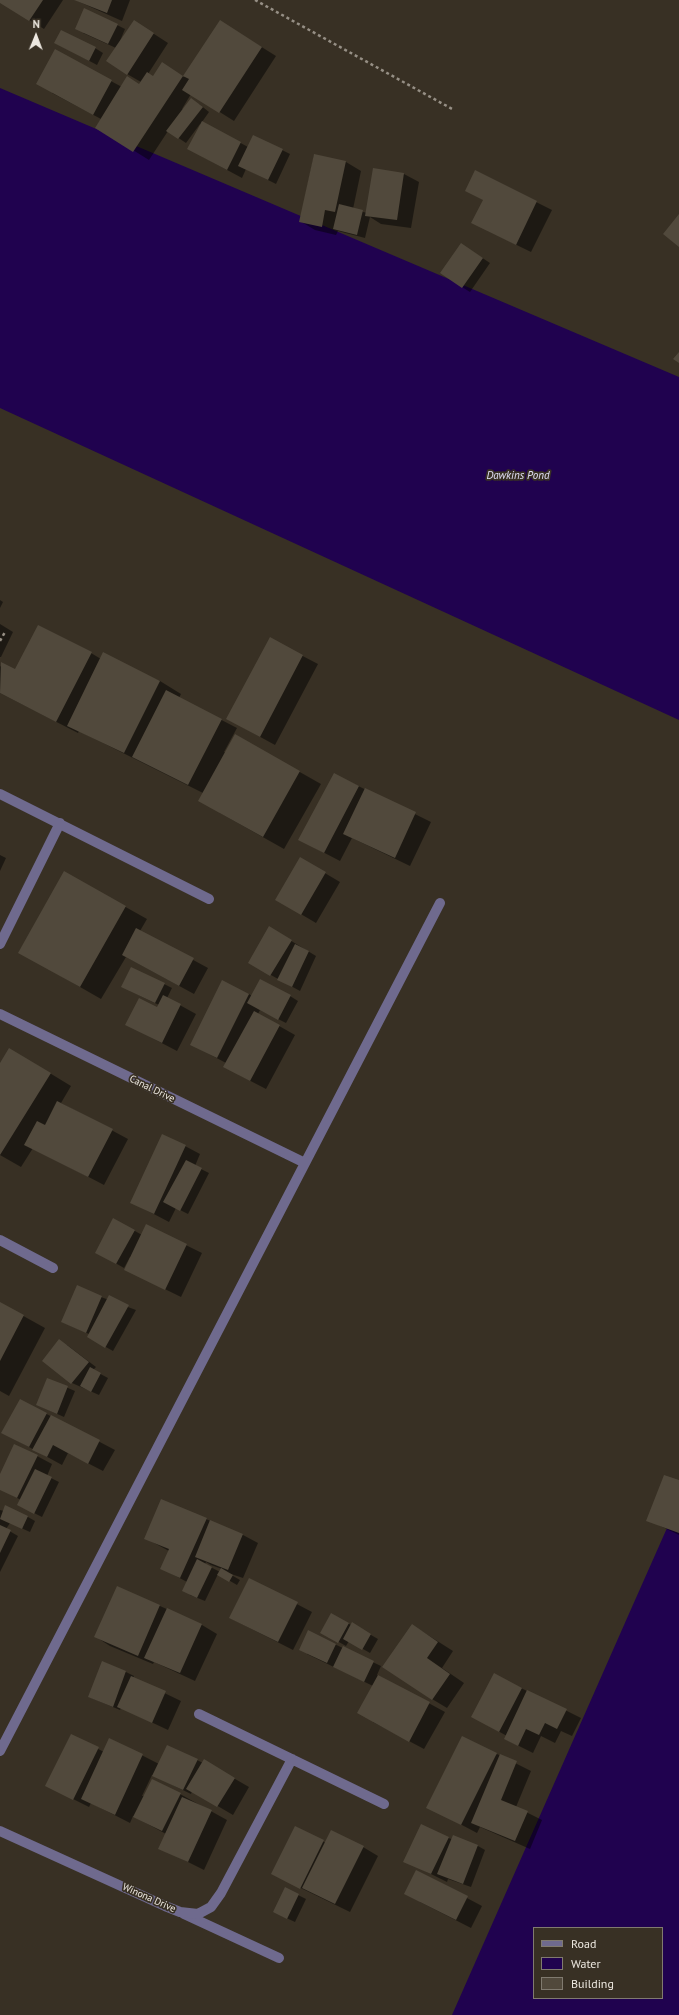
<!DOCTYPE html>
<style>
body{margin:0}
#map{position:relative;width:679px;height:2015px;overflow:hidden;background:#383024;font-family:"PT Sans",sans-serif}
canvas{display:block}
.legend{position:absolute;left:533px;top:1927px;width:130px;height:72px;box-sizing:border-box;background:#383024;border:1px solid #807a6f;margin:0;padding:5px 7px;list-style:none;font-size:12px;color:#ede8e0}
.legend li{display:flex;align-items:center;gap:8px;height:20px}
.legend b{width:20px;border:1px solid #807a6f}
.north{position:absolute;left:16px;top:16px;width:40px;height:40px;-webkit-text-stroke:3px #383024;paint-order:stroke;rotate:1deg;font-size:11px;font-weight:700;line-height:16px;text-align:center;color:#ede8e0}
.north::after{content:'';display:block;margin:auto;width:14px;height:18px;background:#ede8e0;clip-path:polygon(50% 0,100% 100%,50% 72%,0 100%)}
</style>
<div id="map">
<canvas width="679" height="2015"></canvas>
<ul class="legend">
<li><b style="height:5px;background:#6f6a8e"></b>Road</li>
<li><b style="height:11px;background:#20024f"></b>Water</li>
<li><b style="height:11px;background:#51493c"></b>Building</li>
</ul>
<div class="north">N</div>
</div>
<script>
const c = document.querySelector('canvas').getContext('2d');
c.lineJoin = 'round';
function fillPath(path, color) { c.fillStyle = color; c.fill(path, 'evenodd'); }
const toPath = rows => new Path2D(rows.map(r => 'M' + r).join(''));
function strokePath(path, color, width, dash) { c.strokeStyle = color; c.lineWidth = width; c.lineCap = dash ? 'butt' : 'round'; c.setLineDash(dash || []); c.stroke(path); }
function label(font, color, halo, rows, align = 'center') {
  c.font = font + ' "PT Sans",sans-serif'; c.lineWidth = 3.5; c.setLineDash([]); c.textBaseline = 'middle'; c.strokeStyle = halo; c.fillStyle = color; for (const [text, x, y, turn = 0] of rows) {
    c.save(); c.translate(x, y); c.rotate((+turn || 0) * Math.PI / 180); c.textAlign = isNaN(turn) ? turn : align; if (halo) c.strokeText(text, 0, 0); c.fillText(text, 0, 0); c.restore();
  }
}
fillPath(toPath([
 [0,88,679,377,679,720,0,408],
 [679,1501,679,2015,452,2015,628,1616],
 [534,1928,662,1928,662,1998,534,1998]
]), '#20024f');
fillPath(toPath([
 [0,0,63,0,44,29,0,2],
 [75,0,130,0,122,21],
 [134,21,168,43,148,74,154,77,162,64,184,77,220,21,276,56,234,121,191,94,182,109,199,104,209,112,202,122,248,147,282,150,290,154,276,184,246,169,242,178,203,157,200,124,186,143,168,131,149,160,96,127,101,119,52,93,55,51,122,87,139,85,141,82,127,74,116,48,83,33,117,25,125,29,120,41],
 [63,47,95,48,103,53,97,65],
 [314,155,346,162,361,171,353,209,367,213,404,174,419,182,411,228,381,224,370,217,365,238,338,231,336,235,315,230,300,221],
 [476,172,552,210,531,252,488,231,484,200,467,191],
 [469,249,490,263,470,292,462,287],
 [0,600,3,602,0,608],
 [0,624,13,632,1,657,0,657],
 [270,639,318,664,275,745,242,727],
 [91,653,101,659,160,681,181,694,179,698,237,728,224,752,226,753,236,736,321,784,284,849,220,813,203,793,79,731,78,733,0,693,0,667,2,664,15,670],
 [334,774,431,822,410,866,352,838,340,861,315,848],
 [0,855,6,858,0,871],
 [301,859,340,882,316,923,277,900],
 [65,873,147,919,140,931,208,968,194,994,126,957,101,999,19,952],
 [270,928,316,956,300,991,249,963],
 [164,984,172,988,167,998,196,1014,177,1051,127,1025,158,1008,159,1005,130,991],
 [249,994,252,996,290,996,298,1001,286,1023,260,1010,258,1014,295,1035,266,1089,239,1075,226,1063,192,1045],
 [30,1061,71,1086,61,1103,128,1139,104,1185,33,1148,21,1167,0,1155,0,1065],
 [185,1146,200,1154,195,1166,209,1173,188,1214,176,1208,169,1222,131,1202],
 [114,1219,142,1235,147,1226,202,1253,181,1297,126,1270,131,1258,130,1257,124,1268,96,1252],
 [101,1297,136,1310,113,1351,88,1337,89,1334,62,1322],
 [0,1303,45,1328,9,1396,0,1391],
 [67,1345,96,1367,93,1370,108,1378,99,1395,72,1383,44,1361],
 [47,1379,75,1391,64,1417,37,1405],
 [20,1400,115,1450,103,1471,68,1453,62,1465,18,1441],
 [37,1456,52,1464,47,1476,59,1482,42,1517,26,1509,21,1500,0,1489,0,1476],
 [679,1482,679,1535,648,1520],
 [0,1510,28,1517,35,1521,30,1532,10,1523,6,1529,18,1536,0,1572],
 [206,1519,243,1535,258,1543,243,1578,228,1573,240,1580,237,1585,218,1574,205,1601,190,1595,187,1582,161,1568,169,1551,145,1538],
 [206,1562,211,1565,222,1569,220,1572,205,1564],
 [249,1579,312,1612,293,1650,230,1618],
 [118,1587,202,1625,217,1634,195,1681,154,1662,153,1664,110,1646,96,1637],
 [331,1614,351,1625,352,1624,378,1639,370,1653,349,1641,346,1646,321,1632],
 [412,1625,453,1651,442,1668,464,1683,447,1708,432,1699],
 [309,1632,381,1666,377,1675,445,1712,424,1749,373,1722,373,1686,307,1654],
 [103,1662,126,1672,134,1676,133,1678,181,1701,168,1730,121,1708,120,1710,89,1697],
 [495,1675,581,1718,572,1736,561,1731,555,1743,541,1736,533,1753,505,1739,507,1736,487,1725],
 [71,1735,104,1752,110,1739,159,1764,197,1760,203,1763,204,1761,249,1787,233,1815,192,1791,191,1794,152,1775,142,1796,180,1794,227,1820,204,1870,160,1848,166,1834,133,1816,130,1823,91,1803,89,1807,47,1786],
 [497,1754,531,1771,516,1807,542,1820,530,1849,480,1827,477,1833,428,1807],
 [296,1827,326,1843,363,1847,378,1856,350,1912,272,1874],
 [448,1838,478,1846,485,1850,471,1887,448,1879,447,1882,405,1861],
 [416,1871,482,1906,471,1928,420,1902],
 [298,1895,306,1899,295,1922,282,1916]
]), '#0007');
fillPath(toPath([
 [0,0,43,0,29,21,0,3],
 [74,0,112,0,107,13],
 [84,8,118,24,108,44,75,29],
 [134,20,154,33,127,75,106,61],
 [220,20,262,47,219,113,182,90,189,79,183,76],
 [61,30,96,47,89,61,54,43],
 [55,49,112,80,93,115,36,84],
 [162,62,183,76,133,152,95,128,127,76,139,84,147,72,153,76],
 [191,98,203,107,178,139,166,131],
 [202,121,241,142,227,170,187,149],
 [253,135,283,149,268,180,238,166],
 [314,154,346,161,335,212,325,210,322,227,299,222],
 [373,168,404,173,397,220,365,216],
 [475,170,537,201,516,245,471,223,483,200,465,191],
 [339,204,363,210,357,235,333,229],
 [679,214,679,247,663,234],
 [461,243,483,258,462,288,440,273],
 [679,352,679,363,673,359],
 [38,625,92,652,56,722,0,693,1,662,15,669],
 [270,637,303,655,260,737,226,719],
 [103,652,160,681,124,753,67,726],
 [166,690,222,719,188,785,132,757],
 [235,734,300,771,263,837,198,801],
 [334,773,359,786,324,853,298,840],
 [365,788,416,812,395,858,343,834],
 [300,857,326,872,301,915,275,900],
 [64,871,126,906,80,987,18,953],
 [269,926,292,940,270,976,248,963],
 [136,928,194,958,179,986,122,955],
 [295,944,309,951,292,987,277,980],
 [131,967,165,983,155,1003,121,987],
 [260,979,291,995,278,1020,247,1003],
 [222,980,249,994,217,1058,190,1045],
 [163,995,181,1004,162,1043,125,1025,139,998,157,1007],
 [254,1011,280,1025,250,1081,223,1067],
 [9,1048,51,1073,0,1155,0,1063],
 [57,1101,113,1129,88,1177,24,1145,37,1121,45,1125],
 [162,1134,186,1145,154,1214,130,1203],
 [186,1160,202,1168,180,1211,163,1202],
 [113,1218,135,1230,116,1264,95,1253],
 [146,1224,187,1244,165,1290,124,1270],
 [77,1285,102,1296,86,1333,61,1322],
 [109,1295,129,1305,105,1348,87,1337],
 [0,1302,24,1315,0,1361],
 [59,1339,89,1362,71,1384,42,1361],
 [90,1367,101,1373,91,1392,80,1386],
 [47,1378,68,1386,57,1414,36,1405],
 [20,1399,47,1413,29,1447,1,1433],
 [51,1415,100,1440,88,1464,53,1445,47,1457,32,1450],
 [14,1444,38,1455,17,1498,0,1490,0,1474],
 [35,1469,52,1477,34,1514,17,1505],
 [664,1475,679,1480,679,1533,646,1521],
 [161,1499,207,1518,180,1578,160,1569,169,1549,144,1539],
 [5,1505,28,1516,22,1529,0,1519],
 [210,1520,243,1534,228,1570,195,1557],
 [0,1525,11,1530,0,1553],
 [197,1559,212,1567,197,1598,182,1591],
 [221,1568,233,1575,229,1582,217,1575],
 [249,1578,298,1602,278,1642,229,1618],
 [117,1586,160,1605,138,1656,94,1637],
 [167,1608,202,1624,180,1673,144,1658],
 [331,1613,349,1623,338,1643,320,1633],
 [352,1622,371,1634,362,1650,343,1639],
 [412,1624,438,1642,427,1658,450,1674,432,1700,382,1667],
 [308,1630,336,1644,327,1663,299,1650],
 [343,1646,374,1661,364,1682,333,1667],
 [102,1661,126,1671,113,1707,88,1697],
 [494,1673,522,1688,499,1732,471,1717],
 [378,1675,430,1702,409,1742,357,1713],
 [131,1676,166,1691,152,1723,117,1707],
 [527,1690,567,1709,557,1729,545,1723,539,1735,526,1729,518,1746,504,1739],
 [71,1734,99,1747,73,1800,45,1786],
 [462,1736,497,1753,461,1825,426,1808],
 [109,1738,143,1754,115,1815,81,1799],
 [167,1745,198,1759,183,1790,152,1776],
 [500,1754,517,1761,501,1800,528,1811,515,1841,471,1823],
 [204,1759,235,1778,217,1807,186,1789],
 [152,1779,181,1793,162,1831,133,1817],
 [182,1797,212,1810,188,1862,158,1849],
 [421,1824,449,1837,431,1874,403,1862],
 [295,1826,324,1840,300,1889,271,1874],
 [331,1830,364,1846,335,1904,302,1888],
 [453,1835,478,1845,463,1884,437,1874],
 [416,1870,468,1896,456,1920,404,1894],
 [285,1887,299,1894,287,1919,273,1912]
]), '#51493c');
strokePath(toPath([
 [255,0,454,110],
 [0,641,5,632]
]), '#968f85', 2.5, [3, 3]);
strokePath(toPath([
 [184,1914,279,1958]
]), '#6f6a8e', 10);
strokePath(toPath([
 [0,794,209,899],
 [0,944,60,823],
 [0,1014,305,1163],
 [0,1240,53,1268],
 [199,1714,384,1804],
 [0,1751,440,903],
 [0,1831,165,1906,180,1912,198,1914,211,1907,221,1893,292,1759]
]), '#6f6a8e', 10);
label('10px', '#ede8e0', '#383024', [
 ["Canal Drive",152,1089,26],
 ["Winona Drive",149,1898,24]
]);
label('italic 11px', '#e1def5', '#383024', [
 ["Dawkins Pond",518,476]
]);
</script>
